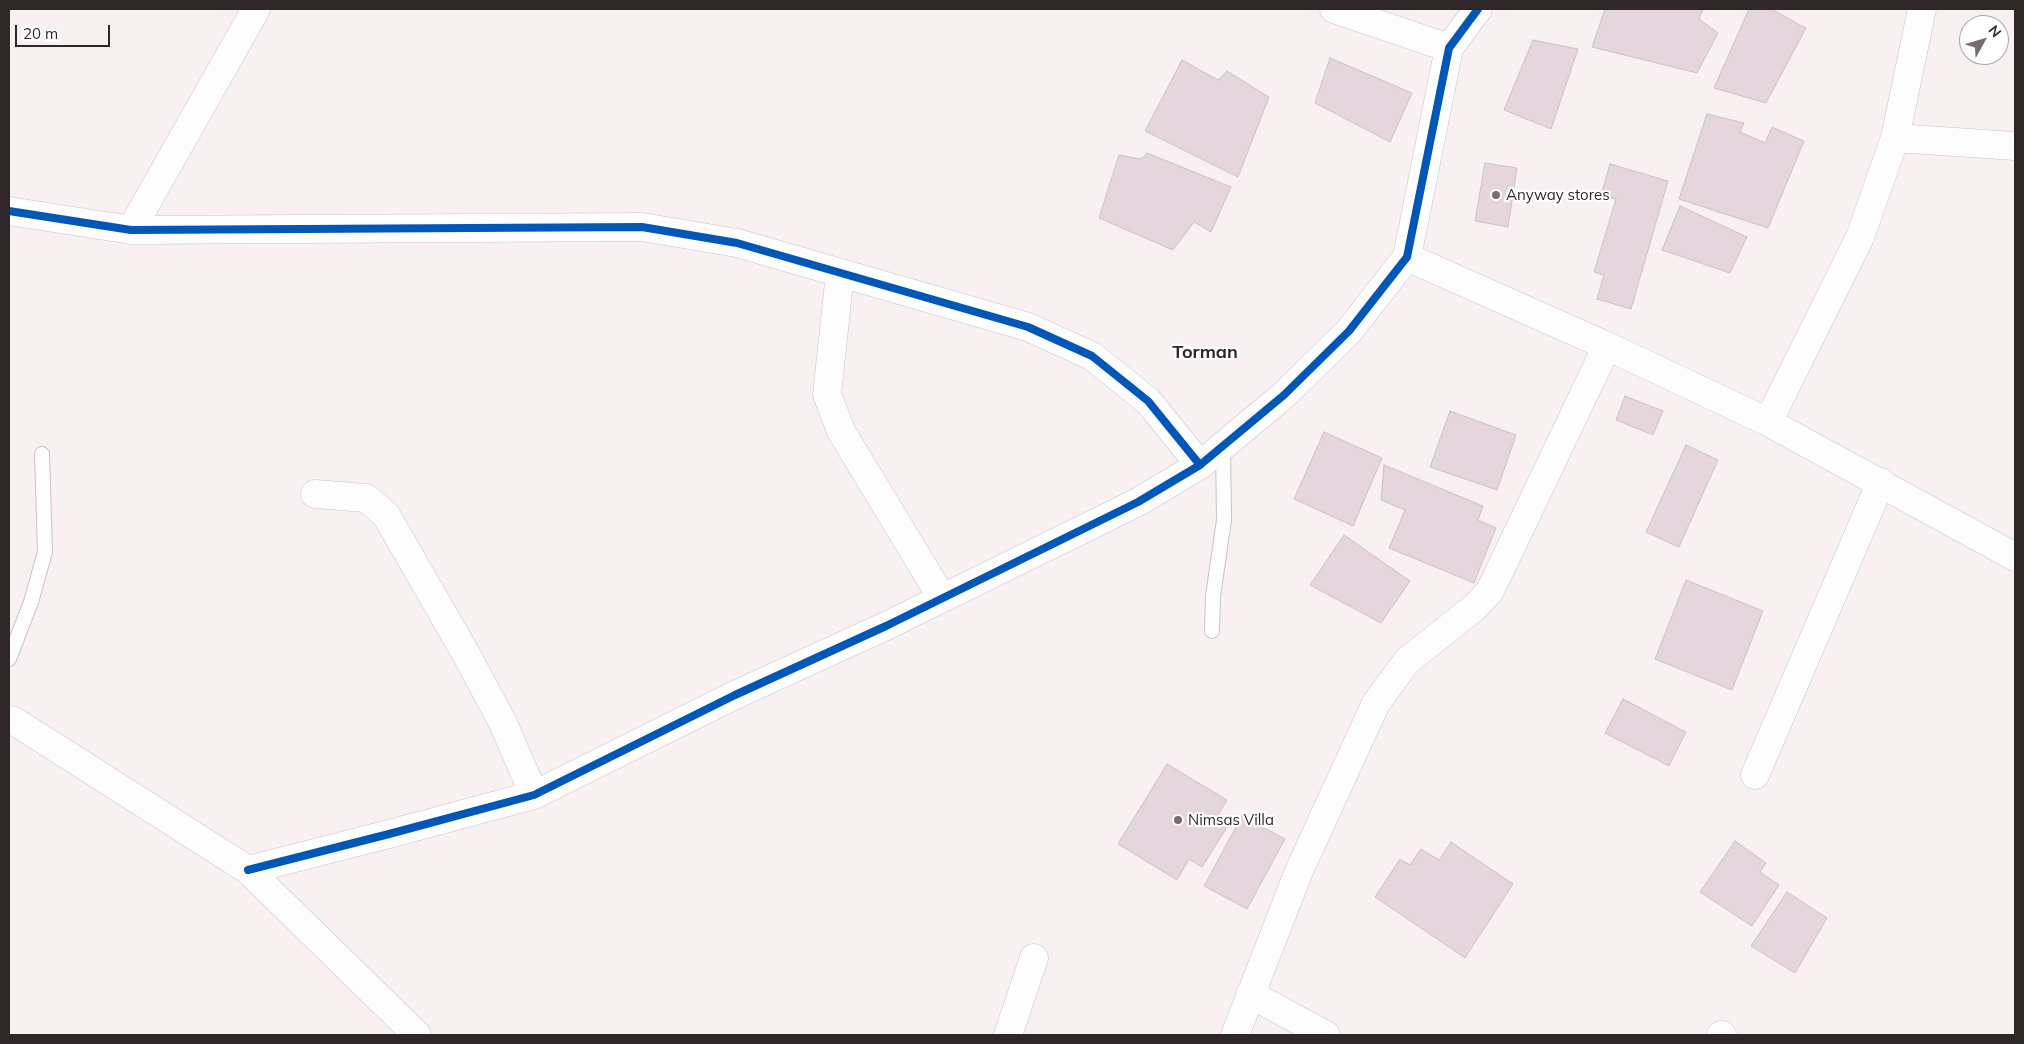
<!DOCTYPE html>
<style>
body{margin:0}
#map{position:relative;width:2024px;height:1044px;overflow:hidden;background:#f8f0f1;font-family:Mulish,sans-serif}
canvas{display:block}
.frame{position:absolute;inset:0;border:10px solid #2f2627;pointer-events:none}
.north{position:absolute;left:1959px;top:15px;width:50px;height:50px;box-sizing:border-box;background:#fff;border:1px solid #aca8a9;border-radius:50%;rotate:51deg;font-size:14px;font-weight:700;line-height:20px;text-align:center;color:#2f2627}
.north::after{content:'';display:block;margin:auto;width:18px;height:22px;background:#756d6e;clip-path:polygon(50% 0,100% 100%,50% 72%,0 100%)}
.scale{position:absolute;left:15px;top:25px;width:95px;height:22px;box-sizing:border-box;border:2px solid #2f2627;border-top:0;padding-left:6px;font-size:15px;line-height:18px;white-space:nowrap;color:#2f2627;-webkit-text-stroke:4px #fff;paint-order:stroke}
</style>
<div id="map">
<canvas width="2024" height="1044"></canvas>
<div class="frame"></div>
<div class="north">N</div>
<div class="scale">20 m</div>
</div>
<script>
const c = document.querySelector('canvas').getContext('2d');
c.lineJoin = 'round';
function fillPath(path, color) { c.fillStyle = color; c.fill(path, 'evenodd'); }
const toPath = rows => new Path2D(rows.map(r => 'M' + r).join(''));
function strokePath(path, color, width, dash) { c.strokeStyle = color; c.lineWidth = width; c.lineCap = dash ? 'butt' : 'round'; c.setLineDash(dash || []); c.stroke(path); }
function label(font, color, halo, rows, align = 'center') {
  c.font = font + ' Mulish,sans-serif'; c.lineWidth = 4.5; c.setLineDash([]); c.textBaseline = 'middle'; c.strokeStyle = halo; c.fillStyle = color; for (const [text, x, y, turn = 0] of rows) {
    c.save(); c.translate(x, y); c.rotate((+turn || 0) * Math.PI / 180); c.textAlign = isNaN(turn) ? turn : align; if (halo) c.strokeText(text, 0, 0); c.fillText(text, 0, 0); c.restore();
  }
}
const building = toPath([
 [1605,9,1703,9,1699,19,1718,33,1697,73,1592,47,1605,9],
 [1749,9,1771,9,1806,28,1766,103,1714,88,1749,9],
 [1533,40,1578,49,1551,129,1504,110,1533,40],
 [1330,58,1412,93,1390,142,1315,103,1330,58],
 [1182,60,1218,80,1227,71,1269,97,1238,177,1145,131,1182,60],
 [1707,114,1744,123,1740,132,1765,143,1772,127,1804,141,1768,228,1679,199,1707,114],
 [1147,153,1231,187,1211,232,1194,222,1173,250,1099,218,1119,155,1141,159,1147,153],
 [1485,163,1517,168,1508,227,1475,221,1485,163],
 [1610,164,1668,181,1631,309,1597,299,1604,275,1594,272,1616,199,1601,195,1610,164],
 [1680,206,1747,237,1730,273,1662,250,1680,206],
 [1625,396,1663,411,1653,435,1616,420,1625,396],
 [1450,411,1516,435,1497,490,1430,467,1450,411],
 [1324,432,1382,458,1353,526,1294,499,1324,432],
 [1686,445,1718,460,1679,547,1646,532,1686,445],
 [1384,465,1483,506,1478,520,1496,528,1474,583,1389,548,1405,510,1381,500,1384,465],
 [1344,535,1410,581,1381,623,1310,585,1344,535],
 [1686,580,1763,611,1732,690,1655,659,1686,580],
 [1623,699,1686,732,1669,766,1605,733,1623,699],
 [1167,764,1227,800,1217,817,1229,824,1202,867,1189,859,1177,880,1118,844,1167,764],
 [1242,816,1285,839,1247,909,1204,886,1242,816],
 [1735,841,1766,863,1760,872,1779,885,1752,926,1700,892,1735,841],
 [1451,842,1513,884,1465,958,1375,897,1400,859,1410,865,1421,849,1439,860,1451,842],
 [1787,892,1827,918,1795,973,1751,946,1787,892]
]);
fillPath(building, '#e4d6dc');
strokePath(building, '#c9c1c4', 1);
const lane = toPath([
 [1212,631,1213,596,1224,520,1223,446],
 [9,659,31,602,45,552,42,454]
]);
const street = toPath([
 [1334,9,1449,48],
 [1895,138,1922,9],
 [9,211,131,230,642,227,737,243,1028,327,1092,356,1148,401,1200,465],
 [131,230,256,9],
 [1407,257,1607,346,1768,422,2015,557],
 [840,274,827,394,841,431,942,598],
 [1768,422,1860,237,1895,138,2015,146],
 [315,494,366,498,386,515,466,654,503,723,534,795],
 [9,720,14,721,248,870,417,1035],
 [1755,775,1881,482],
 [248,870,389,834,534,795,735,695,886,626,1138,502,1200,465,1284,395,1349,331,1407,257,1449,48,1478,9],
 [1250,994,1326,1035],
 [1008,1035,1034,958],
 [1235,1035,1299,871,1376,703,1407,661,1475,607,1490,591,1607,346],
 [1721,1035,1722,1035]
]);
strokePath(lane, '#cbc2c3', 16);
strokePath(street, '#cbc2c3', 29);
strokePath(lane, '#fefdfd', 14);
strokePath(street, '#fefdfd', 28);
strokePath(toPath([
 [9,211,131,230,642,227,737,243,1028,327,1092,356,1148,401,1200,465],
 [248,870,389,834,534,795,735,695,886,626,1138,502,1200,465,1284,395,1349,331,1407,257,1449,48,1478,9]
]), '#0057b8', 8);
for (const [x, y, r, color] of [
 [1496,195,5,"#756d6e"],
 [1178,820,5,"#756d6e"]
]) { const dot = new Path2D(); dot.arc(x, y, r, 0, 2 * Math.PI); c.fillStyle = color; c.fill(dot); strokePath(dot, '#fff', 2); }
label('15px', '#2f2627', '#fff', [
 ["Anyway stores",1506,195],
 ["Nimsas Villa",1188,820]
], 'left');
label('bold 18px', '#2f2627', '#fff', [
 ["Torman",1205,353]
]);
</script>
